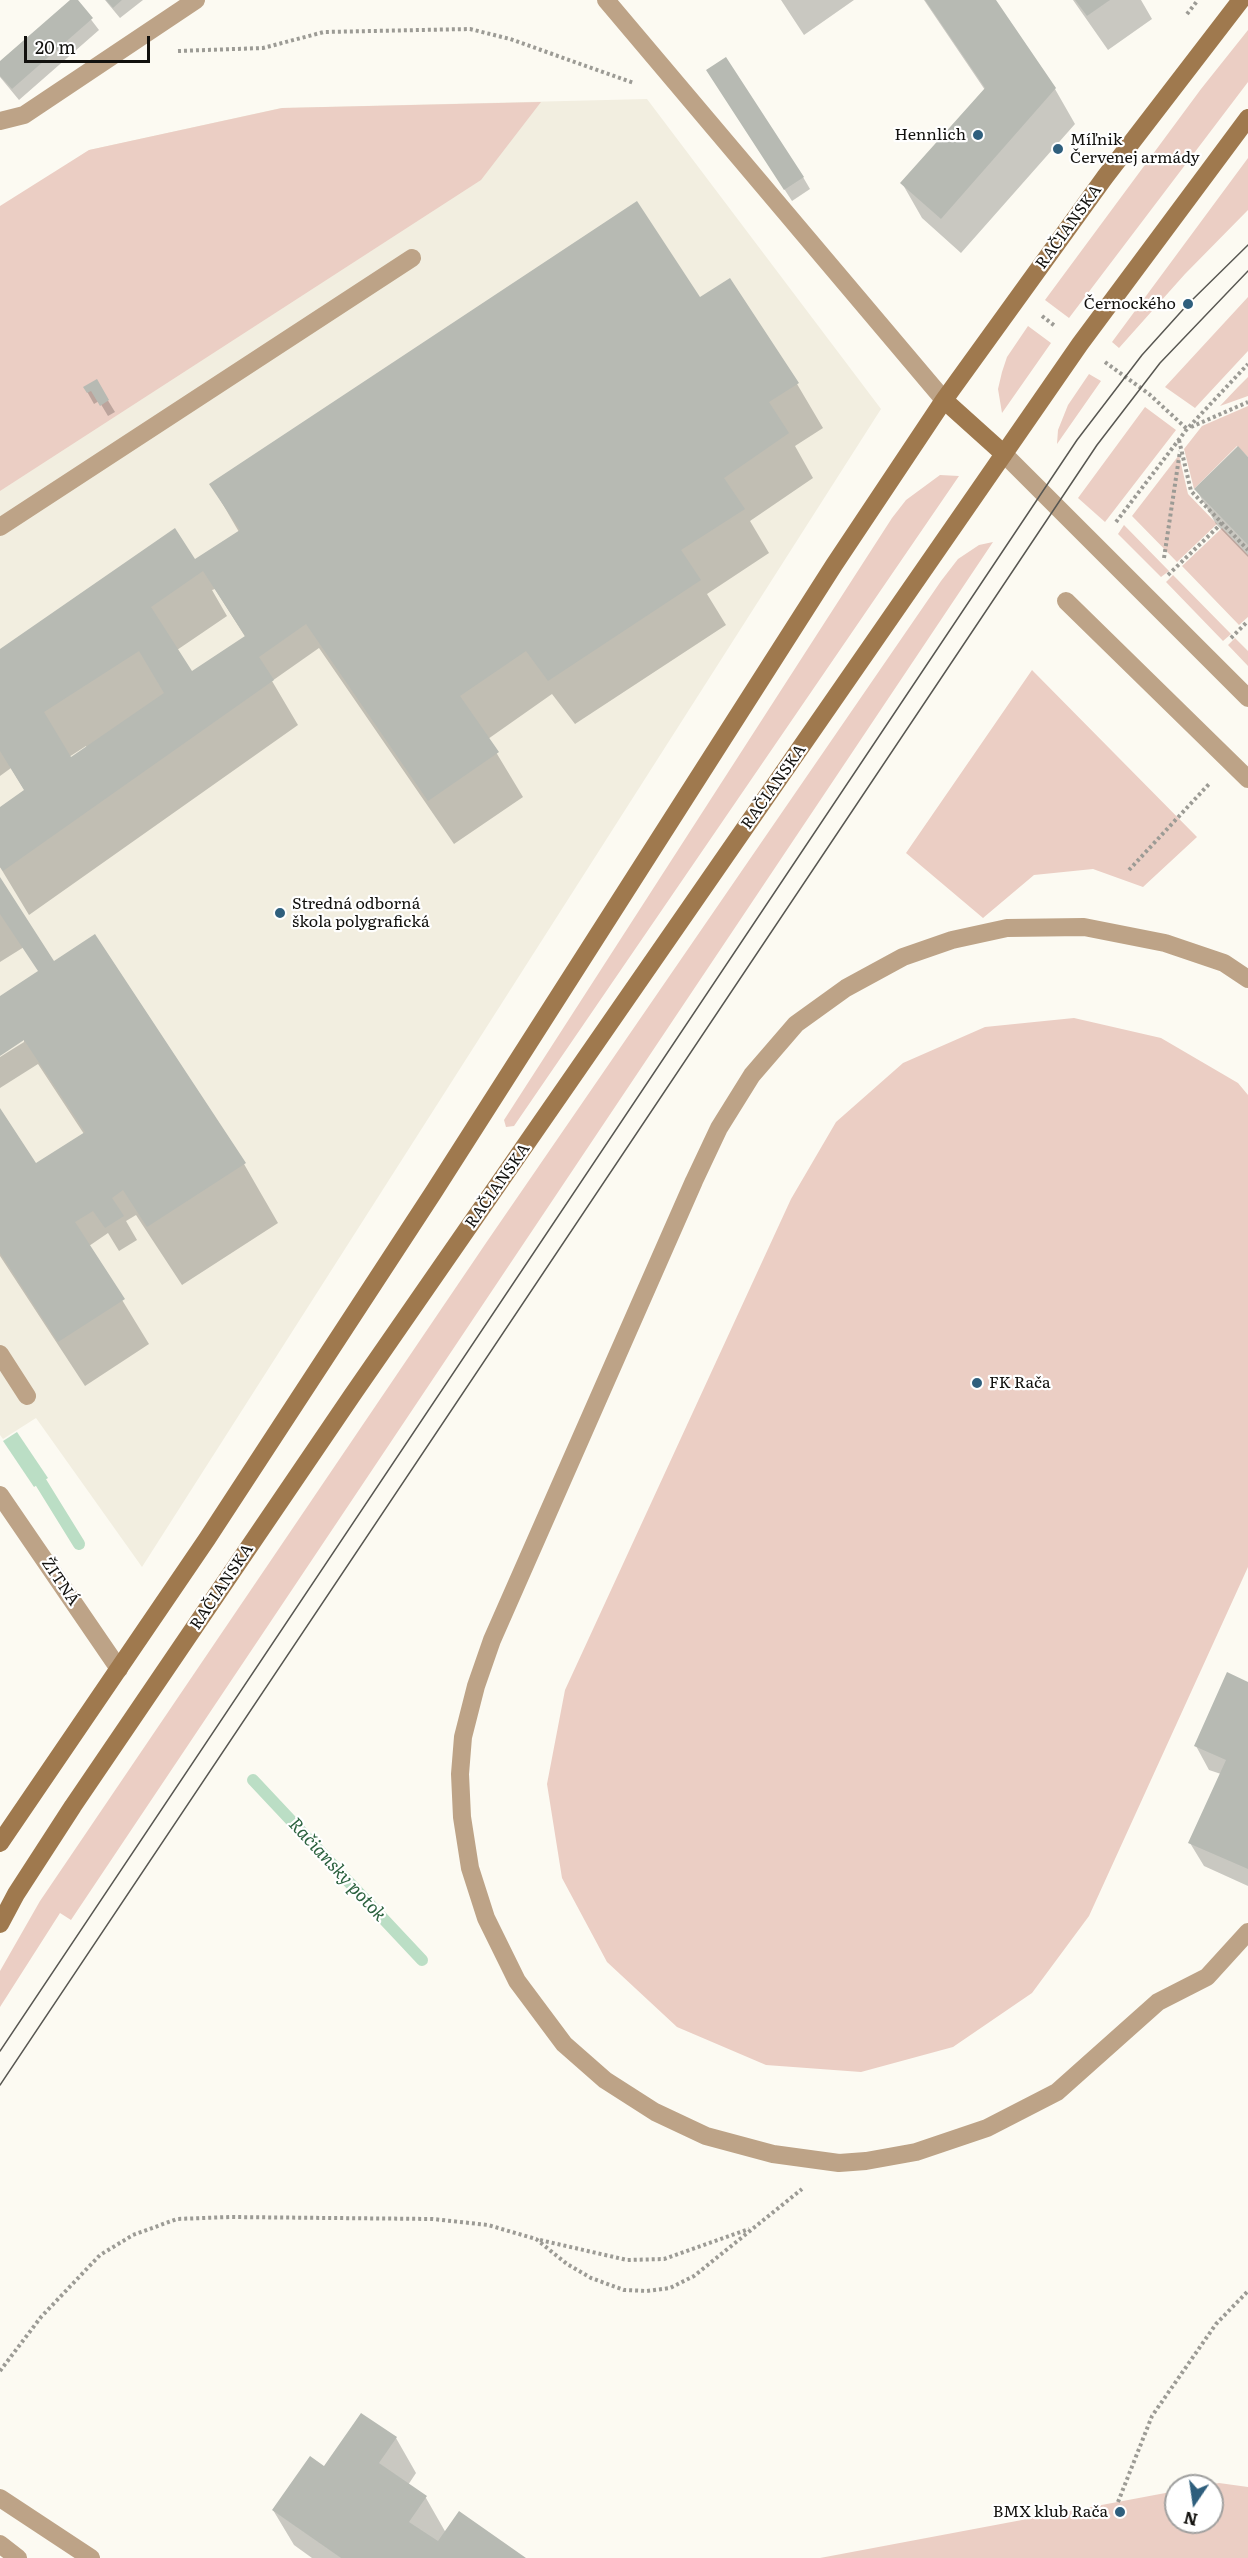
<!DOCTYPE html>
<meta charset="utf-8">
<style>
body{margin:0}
#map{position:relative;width:1248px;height:2558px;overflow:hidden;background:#fcfaf2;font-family:Literata,serif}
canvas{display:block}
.north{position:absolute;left:1164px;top:2474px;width:60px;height:60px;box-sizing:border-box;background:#fff;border:2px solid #a0a09f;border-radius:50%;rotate:193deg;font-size:16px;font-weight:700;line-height:24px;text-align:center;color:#12110e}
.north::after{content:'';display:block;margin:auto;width:21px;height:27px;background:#2f5f7d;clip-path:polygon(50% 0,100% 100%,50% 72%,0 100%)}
.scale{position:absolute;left:24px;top:36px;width:126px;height:27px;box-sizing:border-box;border:3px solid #12110e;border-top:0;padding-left:8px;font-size:18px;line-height:21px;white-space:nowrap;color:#12110e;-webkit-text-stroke:4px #fff;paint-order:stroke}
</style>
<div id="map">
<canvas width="1248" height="2558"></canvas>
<div class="north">N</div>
<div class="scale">20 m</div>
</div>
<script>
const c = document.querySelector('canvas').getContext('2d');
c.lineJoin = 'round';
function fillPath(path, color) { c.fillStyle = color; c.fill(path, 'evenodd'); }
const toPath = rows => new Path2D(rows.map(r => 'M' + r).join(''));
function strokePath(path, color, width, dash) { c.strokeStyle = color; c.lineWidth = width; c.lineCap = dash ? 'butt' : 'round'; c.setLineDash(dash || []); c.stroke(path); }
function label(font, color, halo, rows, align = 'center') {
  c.font = font + ' Literata,serif'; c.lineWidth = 4.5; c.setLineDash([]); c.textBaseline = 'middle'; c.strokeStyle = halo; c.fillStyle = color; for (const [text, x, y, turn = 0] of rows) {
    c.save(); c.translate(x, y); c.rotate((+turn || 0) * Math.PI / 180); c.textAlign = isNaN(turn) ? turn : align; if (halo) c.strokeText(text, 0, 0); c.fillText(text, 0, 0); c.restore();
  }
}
fillPath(toPath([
 [647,99,881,409,142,1567,36,1418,3,1439,0,1435,0,209,89,150,281,108]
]), '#f2eee0');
fillPath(toPath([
 [1248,30,1248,82,1069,318,1045,300,1201,89],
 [541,102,481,180,0,491,0,206,89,150,282,108],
 [1248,158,1248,210,1185,274,1119,348,1112,342],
 [1248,297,1248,351,1195,408,1165,387],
 [1028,326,1051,343,1002,413,998,389,1002,372,1007,357],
 [1089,374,1101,381,1057,444,1058,430,1068,405],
 [1248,377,1248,396,1220,406,1238,387],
 [1248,406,1248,457,1237,446,1194,489,1184,449,1202,426],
 [1145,407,1176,430,1105,522,1078,498],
 [1179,455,1188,494,1217,524,1177,562,1132,516],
 [940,475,959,476,514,1126,506,1127,504,1120,892,518,906,500],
 [1124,525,1169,571,1161,577,1118,534],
 [1222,528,1248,555,1248,617,1239,625,1182,566],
 [993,542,71,1920,60,1913,0,2007,0,1971,40,1901,488,1240,941,581,958,559,979,545],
 [1173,575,1231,634,1223,641,1166,582],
 [1235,638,1248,651,1248,666,1228,645],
 [1032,670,1197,837,1143,887,1093,869,1034,875,983,918,906,853],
 [1074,1018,1161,1038,1238,1083,1248,1095,1248,1567,1089,1916,1032,1993,953,2047,861,2072,766,2065,677,2027,607,1962,562,1878,547,1784,565,1690,791,1199,836,1122,903,1063,985,1027],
 [1219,2483,1248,2487,1248,2558,820,2558,1176,2491,1176,2522,1212,2522,1212,2486,1203,2486]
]), '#ebcec4');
fillPath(toPath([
 [17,1432,48,1478,34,1487,3,1441]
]), '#bbdec5');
fillPath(toPath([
 [72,0,76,0,99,30,19,100,0,77,0,63],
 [105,0,143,0,120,18],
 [781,0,854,0,804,35],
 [924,0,994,0,1055,89,1075,124,961,253,922,218,902,183,985,90],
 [1073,0,1141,0,1152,19,1108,50],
 [715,82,803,177,810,189,792,201],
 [730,280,797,384,823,428,795,446,813,478,750,521,769,553,707,594,726,625,575,724,552,694,488,739,523,797,454,844,319,648,272,681,298,725,29,915,0,867,0,808,25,791,11,768,0,776,0,651,199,568,239,532,211,484,699,299],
 [215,589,246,638,192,674,177,650,227,616,212,590],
 [86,746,87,748,71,760,69,757],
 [96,381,115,412,108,416,99,401,94,404,85,388],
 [1248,459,1248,557,1216,524,1196,489],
 [0,879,54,963,95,936,244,1164,278,1223,182,1285,136,1215,126,1221,137,1240,119,1251,108,1233,89,1246,149,1344,85,1386,0,1256,0,1110,40,1171,84,1134,38,1064,0,1088,0,1057,24,1042,24,1038,0,1054,0,998,40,972,24,947,0,962],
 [1248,1684,1248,1886,1204,1866,1190,1843,1221,1774,1209,1770,1196,1746],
 [362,2415,396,2438,416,2473,408,2485,426,2498,446,2533,524,2558,312,2558,294,2545,273,2510,325,2468]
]), '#0003');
strokePath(toPath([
 [32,1468,79,1544],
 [253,1780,422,1960]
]), '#bbdec5', 12);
fillPath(toPath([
 [70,0,78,0,93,18,12,89,0,76,0,61],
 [106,0,122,0,113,8],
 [925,0,996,0,1056,88,941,219,900,183,985,88],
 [1075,0,1110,0,1087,16],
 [726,57,804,177,784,190,706,70],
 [637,201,700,297,730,278,799,383,769,402,789,433,724,478,745,509,681,550,701,580,548,681,526,651,460,696,499,752,428,801,306,624,259,657,274,680,3,871,0,867,0,807,24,790,0,751,0,649,175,528,195,559,240,530,209,484],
 [203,571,245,636,192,671,151,607],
 [139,651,164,693,71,757,44,712],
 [97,379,109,400,100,406,91,391,87,393,83,387],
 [1238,446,1248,457,1248,545,1194,489],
 [0,877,54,961,95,934,246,1163,147,1227,123,1190,112,1198,124,1216,105,1228,93,1211,75,1222,125,1299,58,1342,0,1253,0,1108,36,1163,85,1132,24,1040,0,1056,0,996,38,971,0,914],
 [1227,1672,1248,1682,1248,1869,1188,1843,1226,1760,1194,1746],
 [361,2413,397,2437,379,2463,427,2496,409,2522,438,2541,459,2511,526,2558,341,2558,272,2510,310,2456,324,2466]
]), '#b7bab3');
strokePath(toPath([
 [1187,14,1198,0],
 [178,51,263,48,324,32,470,29,510,39,634,83],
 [1042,316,1055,326],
 [1105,362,1149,394,1187,429],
 [1191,427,1248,402],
 [1179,440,1191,491,1248,550],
 [1116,522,1187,429,1248,364],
 [1164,558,1180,451],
 [1168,575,1222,523],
 [1231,638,1248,621],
 [1129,870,1209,784],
 [540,2240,627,2260,664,2259,749,2229],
 [0,2371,41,2317,100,2255,133,2235,177,2219,230,2217,433,2219,488,2225,536,2239,567,2264,591,2278,624,2290,647,2291,670,2288,694,2276,802,2189],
 [1118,2502,1152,2416,1216,2324,1248,2291]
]), '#9c9b95', 4, [3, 3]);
strokePath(toPath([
 [606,0,944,400],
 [0,121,24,115,196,0],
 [0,527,412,258],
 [1248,979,1224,963,1165,943,1084,927,1007,928,952,940,903,957,846,988,796,1024,752,1075,719,1128,694,1181,492,1640,476,1686,463,1737,460,1774,462,1817,470,1868,486,1918,517,1981,564,2044,605,2080,655,2112,706,2136,773,2154,839,2163,866,2161,916,2152,987,2128,1057,2092,1158,2002,1207,1977,1248,1932],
 [0,1354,27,1396],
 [0,2544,18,2558]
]), '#bda387', 18);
strokePath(toPath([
 [1004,454,1248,698],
 [1066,601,1248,779],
 [0,1495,119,1669],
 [0,2498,91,2558]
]), '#bda387', 18);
strokePath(toPath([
 [944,400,1004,454],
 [0,1843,207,1539,433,1193,834,565,944,400,1105,177,1241,0],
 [0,1924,16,1894,73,1806,353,1394,1080,344,1248,118]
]), '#9f794e', 18);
strokePath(toPath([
 [0,2051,1077,440,1142,355,1188,304,1248,245],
 [0,2085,1097,445,1160,363,1248,271]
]), '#585752', 1.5);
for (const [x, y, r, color] of [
 [978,135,6,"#2f5f7d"],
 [1058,149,6,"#2f5f7d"],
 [1188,304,6,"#2f5f7d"],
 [280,913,6,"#2f5f7d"],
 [977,1383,6,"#2f5f7d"],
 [1120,2512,6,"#2f5f7d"]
]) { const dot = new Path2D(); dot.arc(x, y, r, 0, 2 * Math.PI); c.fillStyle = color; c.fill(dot); strokePath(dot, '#fff', 2); }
label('16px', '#12110e', '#fff', [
 ["Hennlich",966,135],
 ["Míľnik",1070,140,"left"],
 ["Červenej armády",1070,158,"left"],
 ["Černockého",1176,304],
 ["Stredná odborná",292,904,"left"],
 ["škola polygrafická",292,922,"left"],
 ["FK Rača",989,1383,"left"],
 ["BMX klub Rača",1108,2512]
], 'right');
label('16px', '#12110e', '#fff', [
 ["RAČIANSKA",1069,227,-54],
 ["RAČIANSKA",774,787,-55],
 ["RAČIANSKA",498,1186,-55],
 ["ŽITNÁ",60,1582,56],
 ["RAČIANSKA",222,1587,-56]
]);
label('italic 18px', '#2b613e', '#fff', [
 ["Račiansky potok",337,1870,47]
]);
</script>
